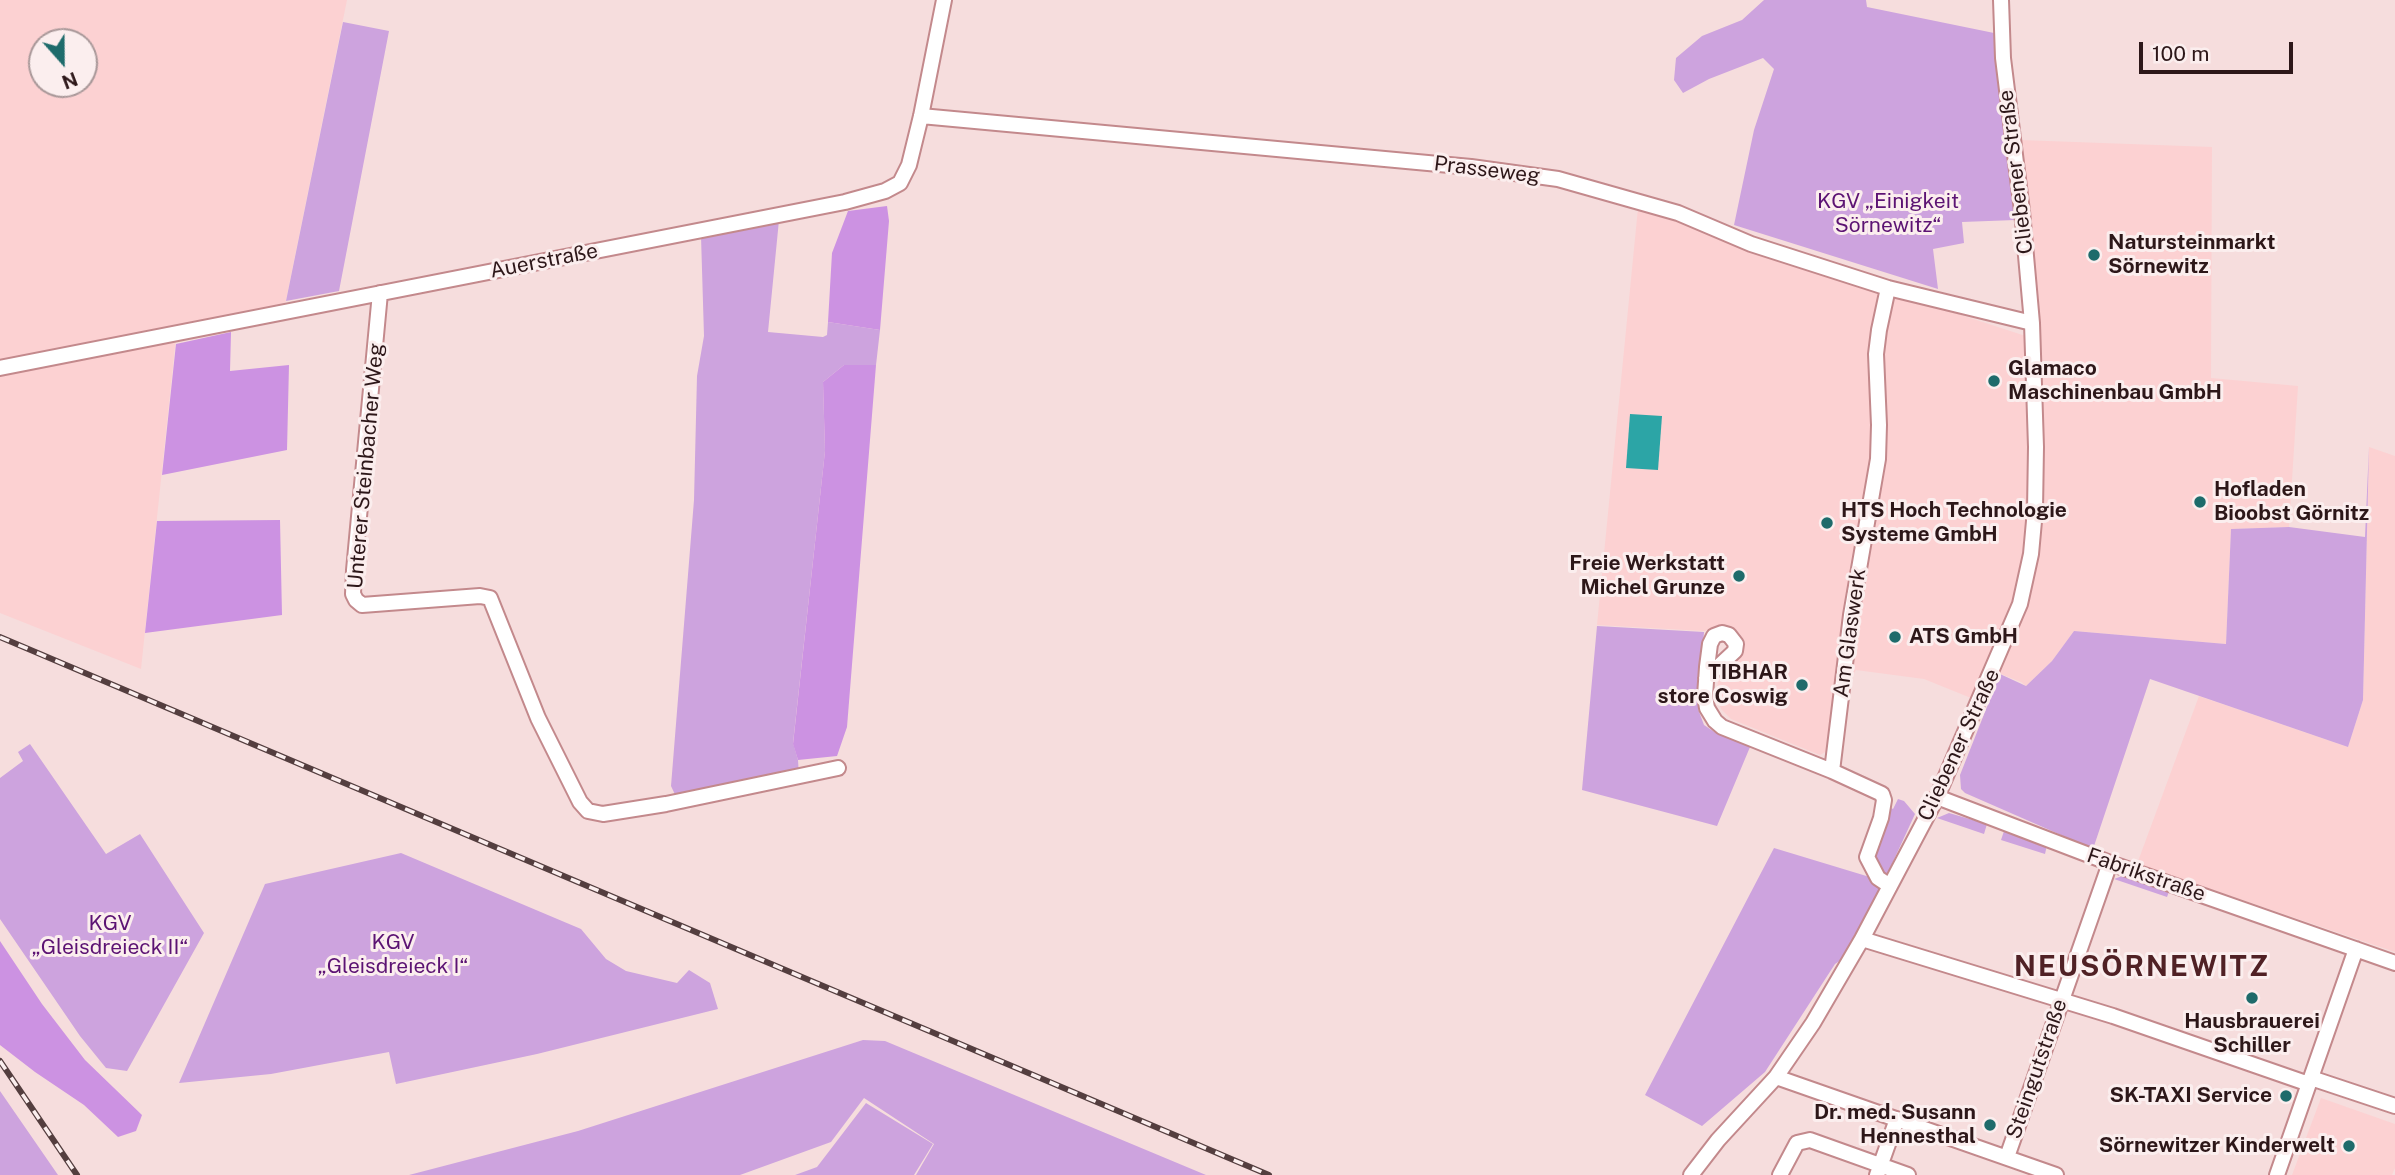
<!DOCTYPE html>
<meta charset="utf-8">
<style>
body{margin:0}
#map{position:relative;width:2395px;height:1175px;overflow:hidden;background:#f6dddd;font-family:"Public Sans",sans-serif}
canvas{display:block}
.north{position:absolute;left:28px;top:28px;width:70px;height:70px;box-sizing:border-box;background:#fbeeee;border:2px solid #a99899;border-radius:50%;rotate:159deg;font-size:19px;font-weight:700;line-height:28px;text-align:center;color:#2d1719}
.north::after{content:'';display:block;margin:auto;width:24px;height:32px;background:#1e6b6b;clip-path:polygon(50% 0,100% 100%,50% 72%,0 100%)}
.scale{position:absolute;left:2139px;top:42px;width:154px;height:32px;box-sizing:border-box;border:4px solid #2d1719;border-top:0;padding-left:9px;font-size:21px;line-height:24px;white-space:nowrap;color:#2d1719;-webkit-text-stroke:5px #fbeeee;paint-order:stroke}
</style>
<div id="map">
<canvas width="2395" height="1175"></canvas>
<div class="north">N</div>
<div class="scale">100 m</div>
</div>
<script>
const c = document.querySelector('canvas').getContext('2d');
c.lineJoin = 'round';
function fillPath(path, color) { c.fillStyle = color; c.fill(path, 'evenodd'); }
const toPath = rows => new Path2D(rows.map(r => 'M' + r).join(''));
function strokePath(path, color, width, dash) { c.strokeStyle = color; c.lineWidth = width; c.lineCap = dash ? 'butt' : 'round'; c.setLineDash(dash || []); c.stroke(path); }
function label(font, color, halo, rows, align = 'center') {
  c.font = font + ' "Public Sans",sans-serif'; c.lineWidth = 6; c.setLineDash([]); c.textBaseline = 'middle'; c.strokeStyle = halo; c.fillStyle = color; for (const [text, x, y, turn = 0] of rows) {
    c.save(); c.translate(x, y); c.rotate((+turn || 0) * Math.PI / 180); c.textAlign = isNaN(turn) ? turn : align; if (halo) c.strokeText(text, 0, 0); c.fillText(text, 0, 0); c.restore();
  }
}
fillPath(toPath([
 [0,0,347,0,285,305,177,328,141,669,0,613],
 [42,42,84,42,84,84,42,84],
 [2020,140,2212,147,2211,378,2298,386,2289,527,2231,529,2226,644,2074,631,2052,661,2026,686,2021,682,1986,668,1971,698,1924,679,1856,670,1836,701,1830,741,1827,751,1820,755,1731,719,1721,709,1717,696,1718,677,1743,653,1744,643,1740,634,1729,628,1704,631,1597,625,1638,208,1717,236,2038,340],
 [2369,447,2395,456,2395,952,2137,864,2199,696,2348,747,2363,700],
 [2321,1098,2395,1124,2395,1168,2392,1175,2292,1175]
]), '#fcd1d2');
fillPath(toPath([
 [1764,0,1866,0,1867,7,1994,33,2015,220,1962,222,1964,243,1933,249,1938,289,1734,225,1754,130,1774,69,1763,58,1709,79,1683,93,1674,80,1676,58,1702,36,1742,20],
 [343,22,389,31,339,291,286,301],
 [779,220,768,332,823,337,827,335,828,322,880,330,876,365,844,365,823,382,825,451,793,743,798,760,799,776,679,803,671,786,694,500,697,376,704,336,701,236],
 [2369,447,2363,700,2348,747,2150,679,2093,849,1965,793,1961,789,1960,775,2000,674,2026,686,2052,661,2074,631,2226,644,2231,529,2289,527,2365,537],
 [1597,626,1704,632,1698,709,1704,725,1716,733,1750,747,1717,826,1582,790],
 [30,744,106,854,140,834,204,933,127,1071,106,1068,80,1036,0,919,0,778,23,761,18,752],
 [1898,799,1904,801,1915,814,1886,877,1872,857,1889,807,1893,809],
 [1949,813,1987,824,1984,834,1937,818],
 [2004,831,2047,845,2045,854,2001,840],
 [1774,848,1873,878,1881,890,1841,960,1835,964,1765,1072,1702,1126,1645,1095],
 [401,853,581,929,606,959,626,971,677,983,689,970,710,983,718,1009,537,1054,396,1084,389,1052,271,1074,179,1083,265,884],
 [2125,875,2170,889,2167,897,2114,879],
 [863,1040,885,1041,1206,1175,916,1175,934,1144,864,1098,831,1142,740,1175,409,1175,578,1131],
 [0,1091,58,1175,0,1175],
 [866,1103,933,1144,914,1175,795,1175,817,1167]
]), '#cda3de');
fillPath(toPath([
 [887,206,889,221,880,330,828,322,832,253,848,211],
 [231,332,230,371,289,365,287,450,162,475,176,344],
 [844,365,876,365,847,727,837,756,798,760,793,744,825,451,823,382],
 [280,520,282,615,145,633,157,521],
 [0,941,42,1004,85,1060,142,1115,136,1131,118,1137,84,1105,35,1072,0,1045]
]), '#cc92e2');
fillPath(toPath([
 [1630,414,1662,416,1658,470,1626,468]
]), '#2ca5a6');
const minor = toPath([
 [921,116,1471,167,1558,179,1678,213,1751,244,1888,288,2032,323],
 [380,293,354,570,353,594,356,600,362,605,480,596,490,598,538,718,580,802,588,811,603,814,666,804,838,768],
 [0,368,845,202,885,191,900,183,909,165,921,116,944,0],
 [1706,678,1735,651,1736,644,1729,635,1722,633,1714,636,1710,644,1707,667,1705,696,1707,708,1715,721,1722,727,1832,771,1851,615,1878,459,1879,425,1876,354,1879,330,1888,288],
 [1832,771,1882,794,1884,800,1881,818,1867,857,1878,878,1890,886],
 [1937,797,2110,863,2395,963],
 [1862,939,2113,1016,2309,1084],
 [1776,1077,2056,1175],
 [2311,1078,2395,1106],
 [2007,1157,2110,863],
 [1691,1175,1718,1140,1776,1077,1813,1023,1862,939,1937,797,2020,604,2031,554,2035,510,2036,447,2032,323,2022,211,2003,58,2001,0],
 [1780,1175,1797,1143,1810,1140,1908,1175],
 [1877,1175,1897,1119],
 [2277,1175,2356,949]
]);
strokePath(minor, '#c3898c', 18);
strokePath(minor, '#fff', 14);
const rail = toPath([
 [0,637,1269,1175],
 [0,1061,77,1175]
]);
strokePath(rail, '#543e3f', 6);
strokePath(rail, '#fbeeee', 3.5, [10]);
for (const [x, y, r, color] of [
 [2094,255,7,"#1e6b6b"],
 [1994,381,7,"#1e6b6b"],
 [2200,502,7,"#1e6b6b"],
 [1827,523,7,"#1e6b6b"],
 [1739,576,7,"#1e6b6b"],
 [1895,637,7,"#1e6b6b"],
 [1802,685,7,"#1e6b6b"],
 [2252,998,7,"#1e6b6b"],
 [2286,1096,7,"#1e6b6b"],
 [1990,1125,7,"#1e6b6b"],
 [2349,1146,7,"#1e6b6b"]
]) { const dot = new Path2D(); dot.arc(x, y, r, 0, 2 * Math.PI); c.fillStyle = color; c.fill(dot); strokePath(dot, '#fbeeee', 2.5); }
label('21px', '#2d1719', '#fbeeee', [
 ["Prasseweg",1487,170,7],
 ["Cliebener Straße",2016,172,-97],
 ["Auerstraße",544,261,-11],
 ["Unterer Steinbacher Weg",366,466,-85],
 ["Am Glaswerk",1850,633,-82],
 ["Cliebener Straße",1959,745,-65],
 ["Fabrikstraße",2146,875,19],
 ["Steingutstraße",2037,1069,-71]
]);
label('21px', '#5c1373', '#fbeeee', [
 ["KGV „Einigkeit",1888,202],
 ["Sörnewitz“",1888,226],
 ["KGV",110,924],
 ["„Gleisdreieck II“",110,948],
 ["KGV",393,943],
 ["„Gleisdreieck I“",393,967]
]);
label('bold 21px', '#2d1719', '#fbeeee', [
 ["Natursteinmarkt",2108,243],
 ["Sörnewitz",2108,267],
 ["Glamaco",2008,369],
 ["Maschinenbau GmbH",2008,393],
 ["Hofladen",2214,490],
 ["Bioobst Görnitz",2214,514],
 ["HTS Hoch Technologie",1841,511],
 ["Systeme GmbH",1841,535],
 ["Freie Werkstatt",1725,564,"right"],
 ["Michel Grunze",1725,588,"right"],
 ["ATS GmbH",1909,637],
 ["TIBHAR",1788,673,"right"],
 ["store Coswig",1788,697,"right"],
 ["Hausbrauerei",2252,1022,"center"],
 ["Schiller",2252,1046,"center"],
 ["SK-TAXI Service",2272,1096,"right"],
 ["Dr. med. Susann",1976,1113,"right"],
 ["Hennesthal",1976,1137,"right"],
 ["Sörnewitzer Kinderwelt",2335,1146,"right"]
], 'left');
c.letterSpacing = '2px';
label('bold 28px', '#502125', '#fbeeee', [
 ["NEUSÖRNEWITZ",2142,967]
]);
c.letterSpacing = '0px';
</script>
